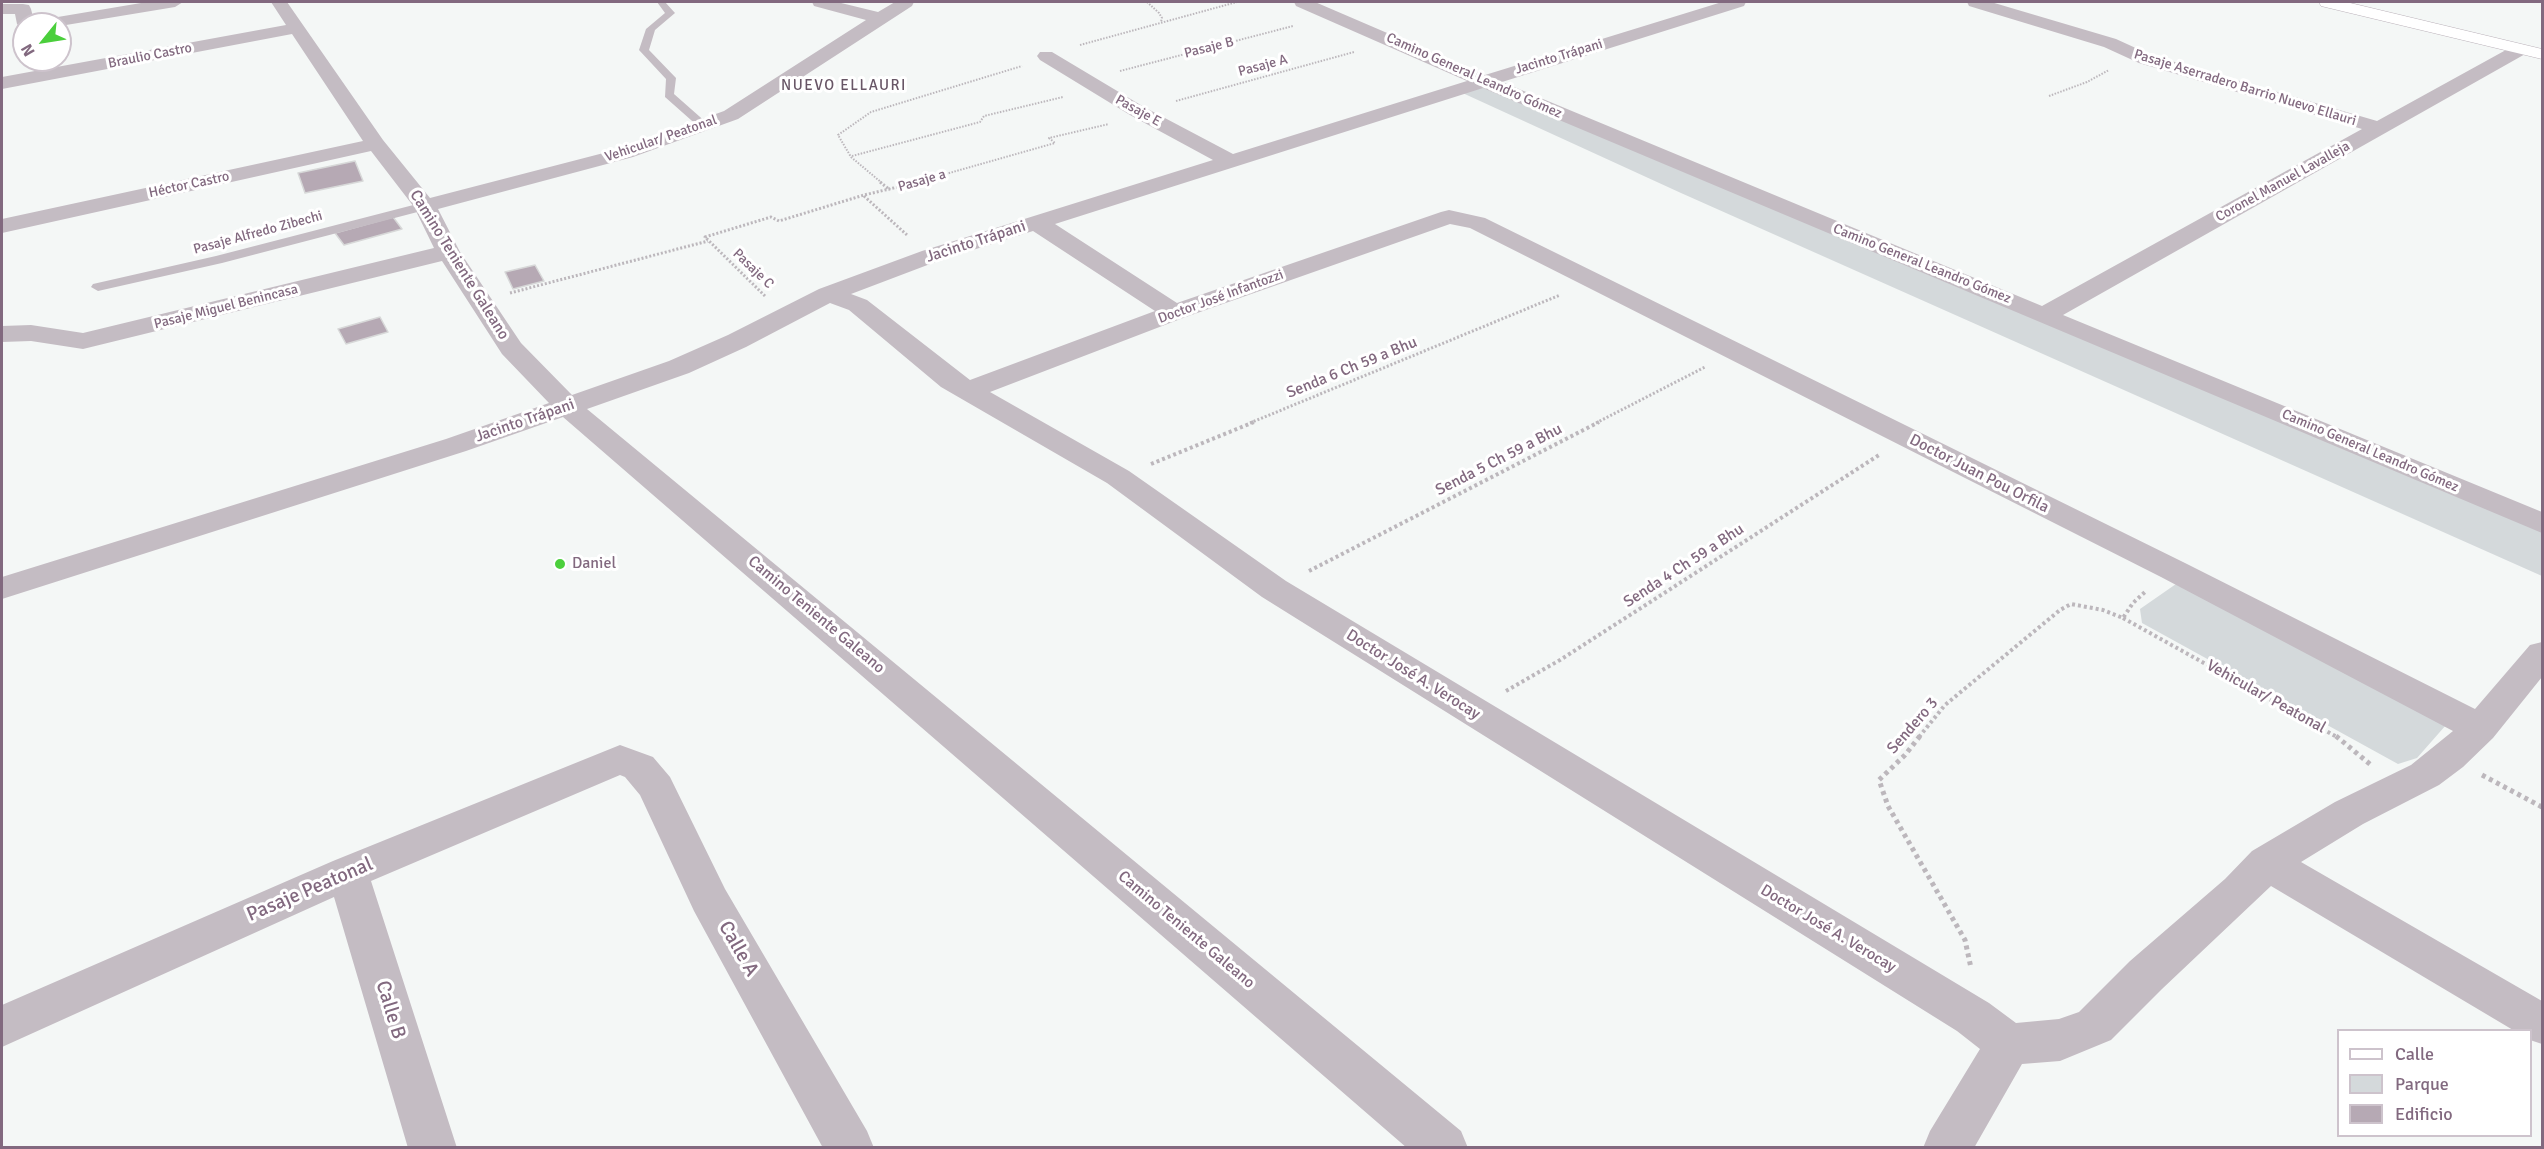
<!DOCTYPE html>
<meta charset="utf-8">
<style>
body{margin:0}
#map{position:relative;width:2544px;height:1149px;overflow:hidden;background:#f4f7f6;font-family:Signika,sans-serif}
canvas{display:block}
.frame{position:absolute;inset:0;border:3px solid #82697f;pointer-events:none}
.legend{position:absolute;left:2337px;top:1029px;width:195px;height:108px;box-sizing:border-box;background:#fff;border:2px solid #cdc3cc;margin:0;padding:8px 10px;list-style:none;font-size:18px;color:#82697f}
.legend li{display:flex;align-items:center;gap:12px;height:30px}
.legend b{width:30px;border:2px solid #cdc3cc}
.north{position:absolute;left:12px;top:12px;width:60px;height:60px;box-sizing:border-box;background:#fff;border:2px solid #cdc3cc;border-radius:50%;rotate:240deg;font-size:16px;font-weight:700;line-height:24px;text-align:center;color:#82697f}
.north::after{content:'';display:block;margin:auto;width:21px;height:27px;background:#4bcf3c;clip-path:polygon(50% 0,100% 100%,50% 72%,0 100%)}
</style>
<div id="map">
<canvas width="2544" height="1149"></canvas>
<div class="frame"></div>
<ul class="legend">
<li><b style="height:8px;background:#fff"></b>Calle</li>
<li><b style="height:16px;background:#d4d9db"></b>Parque</li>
<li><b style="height:16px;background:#b6a9b4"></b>Edificio</li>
</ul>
<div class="north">N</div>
</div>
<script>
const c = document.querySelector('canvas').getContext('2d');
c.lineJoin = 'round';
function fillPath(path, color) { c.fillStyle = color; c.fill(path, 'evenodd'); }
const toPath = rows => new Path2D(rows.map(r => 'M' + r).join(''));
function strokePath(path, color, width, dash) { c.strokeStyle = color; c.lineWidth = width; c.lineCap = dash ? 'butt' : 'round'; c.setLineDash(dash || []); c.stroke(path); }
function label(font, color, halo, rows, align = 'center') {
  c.font = font + ' Signika,sans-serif'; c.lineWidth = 6; c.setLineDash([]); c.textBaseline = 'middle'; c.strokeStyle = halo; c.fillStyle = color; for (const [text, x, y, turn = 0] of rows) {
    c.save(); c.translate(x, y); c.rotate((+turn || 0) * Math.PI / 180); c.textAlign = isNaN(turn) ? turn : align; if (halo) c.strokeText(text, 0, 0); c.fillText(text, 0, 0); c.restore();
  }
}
fillPath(toPath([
 [1484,81,2542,523,2542,576,1681,193,1456,90],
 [2176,584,2446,725,2417,758,2398,764,2142,623,2140,609]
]), '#d4d9db');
const building = toPath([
 [355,161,363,181,305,193,298,173,355,161],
 [393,217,402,229,344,245,335,233,393,217],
 [535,265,544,281,513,289,505,272,535,265],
 [380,317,388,332,346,344,338,329,380,317]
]);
fillPath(building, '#b6a9b4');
strokePath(building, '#d7d8d8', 1.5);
const secondary = toPath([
 [2319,2,2346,2,2542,49,2542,59,2321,6,2319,2]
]);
strokePath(secondary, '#bab1b9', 1);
strokePath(toPath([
 [1147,2,1159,13,1162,18,1161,22],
 [1080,45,1237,2],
 [1120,71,1293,26],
 [2049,96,2087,82,2109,70],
 [1176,101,1354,52],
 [852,156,980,122,984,116,1063,97],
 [882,183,851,157,838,135,871,112,1022,66],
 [914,183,1055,143,1049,138,1109,124]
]), '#bcb7bc', 2, [1.5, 1.5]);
strokePath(toPath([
 [880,182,890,190],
 [864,196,907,235],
 [510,293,708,241],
 [765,296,705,237,771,217,779,221,864,195,919,182],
 [1250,423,1560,295],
 [1596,423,1705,367]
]), '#bcb7bc', 3, [2, 2]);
strokePath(toPath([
 [1151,464,1254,422],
 [1309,571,1599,422],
 [2123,618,2337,737],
 [1506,691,1560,660,1879,455],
 [1919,737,1945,705,2060,610,2071,604,2103,610,2123,618,2133,603,2146,591]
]), '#bcb7bc', 4, [3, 3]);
strokePath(toPath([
 [1920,736,1905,755,1879,780,1888,806,1965,940,1971,968],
 [2336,736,2371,765],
 [2482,775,2542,807]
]), '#bcb7bc', 5, [4, 4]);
fillPath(toPath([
 [657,2,665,2,675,13,655,30,649,50,676,78,674,94,708,124,708,128,700,128,665,97,666,79,639,50,646,29,665,13,657,2],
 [425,202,431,206,429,209,222,263,98,291,91,287,93,284,216,256,425,202]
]), '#c4bcc3');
fillPath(toPath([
 [147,2,183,2,175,7,60,26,60,24,24,24,24,29,17,24,15,14,2,14,2,4,23,4,29,5,31,9,34,21,147,2],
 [271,2,287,2,383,140,430,198,619,149,724,111,866,20,814,6,812,2,837,2,878,12,895,2,914,2,912,6,738,119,633,157,438,209,460,252,521,343,572,395,669,361,728,335,819,289,922,251,1213,160,1130,115,1040,60,1037,56,1040,52,1052,52,1144,107,1233,154,1467,81,1296,6,1294,2,1315,2,1485,75,1722,2,1746,2,1744,6,1502,82,2042,306,2362,129,2139,63,2104,47,1969,6,1967,2,1991,2,2116,39,2151,55,2377,121,2515,45,2527,45,2530,49,2527,53,2063,315,2542,512,2542,533,1483,88,1055,224,1177,303,1441,212,1449,210,1485,218,2185,563,2475,709,2530,645,2542,642,2542,677,2493,738,2463,767,2439,785,2363,824,2301,862,2542,1001,2542,1044,2530,1040,2530,1030,2513,1030,2271,886,2162,989,2111,1040,2060,1061,2022,1064,1974,1148,1923,1148,1930,1131,1980,1049,1957,1031,1262,597,1107,483,941,387,849,310,830,303,746,347,689,373,587,409,1461,1131,1468,1148,1407,1148,563,417,466,451,2,599,2,577,446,439,549,403,502,354,442,261,83,349,31,341,2,342,2,326,31,325,83,333,434,248,414,207,371,151,2,233,2,219,363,141,292,34,2,89,2,77,286,25,271,2],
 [1450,224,1470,228,1585,286,2161,577,2453,731,2411,765,2335,802,2252,851,2225,879,2130,961,2079,1012,2059,1019,2016,1023,1989,1003,1286,581,1129,471,990,392,1183,318,1450,224],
 [1033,231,1155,311,970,380,867,300,851,294,938,261,1033,231],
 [620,745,653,757,670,777,725,889,867,1131,874,1148,823,1148,694,911,640,795,625,777,620,775,371,881,457,1148,408,1148,334,897,2,1047,2,1005,333,861,620,745]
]), '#c4bcc3');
fillPath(secondary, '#fff');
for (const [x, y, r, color] of [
 [560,564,6,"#4bcf3c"]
]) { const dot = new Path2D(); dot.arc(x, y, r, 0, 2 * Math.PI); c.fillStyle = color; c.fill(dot); strokePath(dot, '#fff', 2); }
label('14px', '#82697f', '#fff', [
 ["Pasaje B",1209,48,-14],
 ["Braulio Castro",150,56,-11],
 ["Jacinto Trápani",1559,57,-17],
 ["Pasaje A",1263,66,-15],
 ["Camino General Leandro Gómez",1474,76,24],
 ["Pasaje Aserradero Barrio Nuevo Ellauri",2245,88,17],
 ["Pasaje E",1138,111,29],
 ["Vehicular/ Peatonal",661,139,-19],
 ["Pasaje a",922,181,-16],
 ["Coronel Manuel Lavalleja",2283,182,-29],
 ["Héctor Castro",189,185,-12],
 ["Pasaje Alfredo Zibechi",258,233,-15],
 ["Camino General Leandro Gómez",1922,264,22],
 ["Pasaje C",753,269,44],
 ["Doctor José Infantozzi",1221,297,-20],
 ["Pasaje Miguel Benincasa",226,307,-14],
 ["Camino General Leandro Gómez",2370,451,23]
]);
c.letterSpacing = '1.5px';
label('15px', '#685666', '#fff', [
 ["NUEVO ELLAURI",844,86]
]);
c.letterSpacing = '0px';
label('16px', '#82697f', '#fff', [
 ["Jacinto Trápani",976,242,-18],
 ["Camino Teniente Galeano",459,265,58],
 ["Senda 6 Ch 59 a Bhu",1352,368,-22],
 ["Jacinto Trápani",525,421,-19],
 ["Senda 5 Ch 59 a Bhu",1499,460,-27],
 ["Doctor Juan Pou Orfila",1979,474,27],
 ["Senda 4 Ch 59 a Bhu",1684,566,-33],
 ["Camino Teniente Galeano",816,615,40],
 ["Doctor José A. Verocay",1413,675,32],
 ["Vehicular/ Peatonal",2266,697,29],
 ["Sendero 3",1913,726,-49],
 ["Doctor José A. Verocay",1828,929,31],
 ["Camino Teniente Galeano",1186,930,40]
]);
label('16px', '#82697f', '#fff', [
 ["Daniel",572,564]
], 'left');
label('20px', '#82697f', '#fff', [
 ["Pasaje Peatonal",310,890,-23],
 ["Calle A",738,949,60],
 ["Calle B",390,1010,73]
]);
</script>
